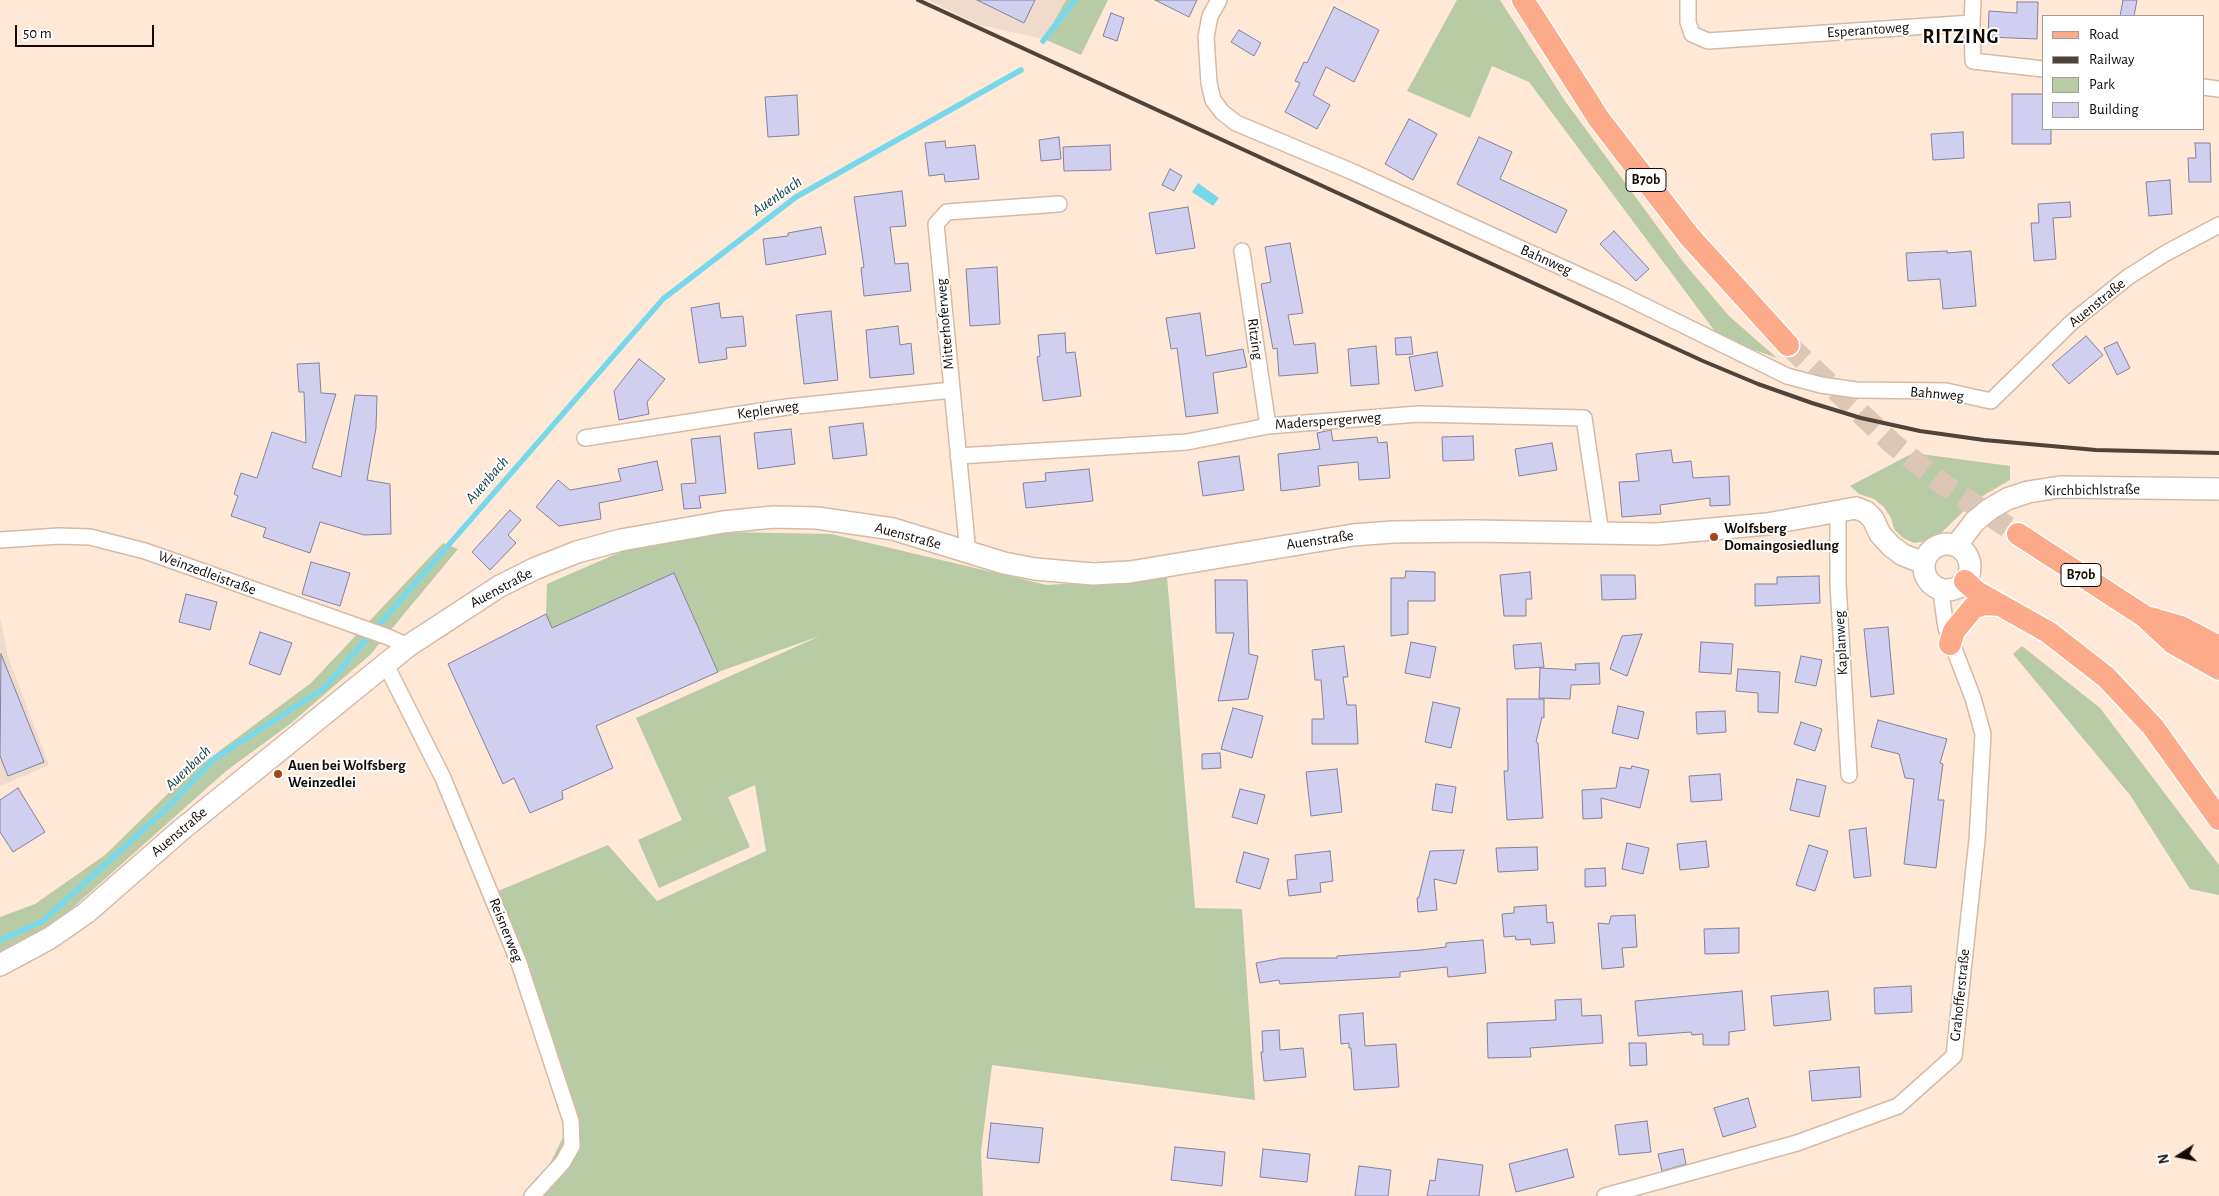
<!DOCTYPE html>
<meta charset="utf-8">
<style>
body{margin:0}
#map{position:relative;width:2219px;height:1196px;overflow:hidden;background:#ffe8d6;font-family:"Alegreya Sans",sans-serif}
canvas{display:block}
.legend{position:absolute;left:2042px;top:15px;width:162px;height:115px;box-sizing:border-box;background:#fff;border:1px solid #a19d9b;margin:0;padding:6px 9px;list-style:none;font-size:15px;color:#130a04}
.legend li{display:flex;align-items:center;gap:10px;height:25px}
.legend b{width:25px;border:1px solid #a19d9b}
.north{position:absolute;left:2154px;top:1131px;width:50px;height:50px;-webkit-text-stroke:4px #fff;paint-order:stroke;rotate:259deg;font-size:14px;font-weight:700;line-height:20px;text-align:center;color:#130a04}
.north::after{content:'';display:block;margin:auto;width:18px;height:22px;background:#130a04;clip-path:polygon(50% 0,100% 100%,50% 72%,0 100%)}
.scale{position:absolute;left:15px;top:25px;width:139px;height:22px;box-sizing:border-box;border:2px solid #130a04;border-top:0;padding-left:6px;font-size:15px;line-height:18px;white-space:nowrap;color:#130a04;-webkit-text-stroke:4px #fff;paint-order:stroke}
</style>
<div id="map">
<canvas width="2219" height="1196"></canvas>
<ul class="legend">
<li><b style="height:6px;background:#fcaa8a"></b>Road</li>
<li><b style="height:6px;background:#50433a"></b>Railway</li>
<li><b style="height:14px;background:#b9cba4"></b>Park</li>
<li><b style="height:14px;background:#d1cfef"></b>Building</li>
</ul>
<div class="north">N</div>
<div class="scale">50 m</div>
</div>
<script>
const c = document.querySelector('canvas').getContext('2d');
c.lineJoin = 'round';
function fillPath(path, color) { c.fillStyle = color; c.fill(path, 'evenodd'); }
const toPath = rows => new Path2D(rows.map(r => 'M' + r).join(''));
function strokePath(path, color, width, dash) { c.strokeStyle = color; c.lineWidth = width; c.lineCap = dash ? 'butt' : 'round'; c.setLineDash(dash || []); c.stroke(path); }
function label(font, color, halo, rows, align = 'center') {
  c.font = font + ' "Alegreya Sans",sans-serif'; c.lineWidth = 4; c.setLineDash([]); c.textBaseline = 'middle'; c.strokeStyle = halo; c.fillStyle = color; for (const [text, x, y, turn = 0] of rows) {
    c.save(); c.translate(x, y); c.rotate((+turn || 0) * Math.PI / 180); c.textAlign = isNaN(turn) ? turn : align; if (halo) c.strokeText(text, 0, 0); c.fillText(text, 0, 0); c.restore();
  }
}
fillPath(toPath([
 [928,0,1066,0,1044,39,980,25],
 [0,617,8,657,49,765,0,786]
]), '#eedbcb');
fillPath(toPath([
 [1066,0,1108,0,1081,55,1044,39],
 [1457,0,1500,0,1565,101,1684,263,1729,316,1777,358,1720,338,1529,82,1492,66,1470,118,1407,91],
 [1913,453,2010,466,2010,480,1974,501,1938,536,1928,541,1914,543,1903,538,1894,529,1891,518,1884,507,1874,499,1859,494,1850,486],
 [669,531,831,534,1047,585,1167,577,1195,908,1242,909,1255,1100,992,1065,981,1151,983,1196,525,1196,537,1190,571,1121,491,894,608,845,657,901,766,851,755,785,728,797,750,847,659,888,638,840,682,820,636,718,820,636,718,672,674,574,552,628,546,614,547,584],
 [443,543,458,549,370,655,290,724,226,771,59,920,16,946,0,952,0,917,35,904,105,855,187,775,311,683],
 [2022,646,2100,708,2219,865,2219,895,2190,889,2130,795,2013,654]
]), '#b9cba4');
fillPath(toPath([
 [1198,183,1219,198,1213,206,1192,192]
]), '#78d8eb');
strokePath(toPath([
 [1043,41,1075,0],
 [0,940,43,921,168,807,214,759,323,689,663,299,796,197,1021,70]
]), '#78d8eb', 5.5);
const building = toPath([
 [977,0,1035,0,1024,23,977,0],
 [1155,0,1197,0,1189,17,1155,0],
 [2123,0,2137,0,2134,16,2120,16,2123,0],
 [2017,2,2038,2,2037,39,1988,37,1989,11,2017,13,2017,2],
 [1334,7,1379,30,1354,82,1326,67,1313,95,1330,105,1317,129,1285,112,1300,83,1295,81,1304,62,1307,63,1334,7],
 [1111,13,1124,18,1117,41,1103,36,1111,13],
 [1239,30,1261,43,1254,56,1231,42,1239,30],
 [2012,94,2043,94,2043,129,2051,129,2051,144,2012,144,2012,94],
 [797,95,799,135,768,137,765,97,797,95],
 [1409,119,1437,134,1413,180,1385,164,1409,119],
 [1963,132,1964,158,1933,160,1931,134,1963,132],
 [1059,137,1061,159,1041,161,1039,140,1059,137],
 [1479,137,1512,152,1500,179,1567,210,1556,233,1457,184,1479,137],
 [945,141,946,148,975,145,979,179,945,182,944,174,929,176,925,143,945,141],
 [2195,143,2210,143,2211,182,2189,182,2188,158,2196,158,2195,143],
 [1110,145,1111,170,1064,171,1063,147,1110,145],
 [1170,169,1182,176,1174,191,1162,185,1170,169],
 [2170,180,2172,214,2149,216,2146,182,2170,180],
 [902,191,906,226,890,227,895,264,908,263,911,291,864,296,861,268,864,267,854,197,902,191],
 [2070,202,2071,217,2053,218,2056,259,2034,261,2031,223,2039,223,2038,204,2070,202],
 [1188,207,1195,248,1156,254,1149,213,1188,207],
 [821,227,826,254,766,265,763,239,788,236,788,233,821,227],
 [1614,231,1649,269,1636,281,1600,244,1614,231],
 [1290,243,1303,313,1288,315,1294,345,1315,343,1318,373,1279,376,1277,348,1273,349,1261,284,1271,282,1265,247,1290,243],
 [1947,251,1947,253,1971,251,1976,306,1943,309,1940,279,1908,281,1906,253,1947,251],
 [997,267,1000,324,970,326,966,269,997,267],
 [719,303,721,318,743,316,746,346,726,348,727,359,699,363,691,308,719,303],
 [831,311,838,380,804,384,796,315,831,311],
 [1200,313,1206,356,1243,349,1247,367,1213,373,1218,413,1186,417,1177,348,1171,349,1166,318,1200,313],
 [898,326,900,345,911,343,914,374,870,378,866,330,898,326],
 [1065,333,1066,353,1075,352,1081,396,1043,401,1037,357,1040,356,1038,335,1065,333],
 [2086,336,2103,355,2069,384,2052,365,2086,336],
 [1411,337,1413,354,1396,355,1395,338,1411,337],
 [2117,342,2130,368,2117,375,2104,348,2117,342],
 [1376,346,1379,384,1351,386,1348,349,1376,346],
 [1437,352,1443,386,1415,391,1409,357,1437,352],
 [639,359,665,379,647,402,649,414,619,420,614,391,639,359],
 [319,363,321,393,336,394,312,468,341,477,355,395,377,396,376,428,367,480,390,484,391,534,364,535,320,522,310,553,263,537,266,528,231,516,238,496,234,494,241,473,257,478,272,432,306,443,304,392,299,392,297,364,319,363],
 [863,423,867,455,833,459,829,427,863,423],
 [791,429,795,464,758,469,754,433,791,429],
 [1331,430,1333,441,1377,437,1378,443,1387,442,1390,478,1359,480,1358,462,1318,466,1320,486,1281,491,1278,454,1320,449,1317,433,1331,430],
 [720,436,726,493,699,496,701,508,684,509,681,484,696,483,691,439,720,436],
 [1473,436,1474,460,1443,461,1442,437,1473,436],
 [1552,443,1557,470,1519,476,1515,449,1552,443],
 [1671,450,1673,463,1691,461,1693,478,1729,476,1730,505,1710,506,1710,498,1660,505,1661,514,1622,517,1619,482,1639,481,1636,454,1671,450],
 [1239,456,1244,490,1203,496,1198,462,1239,456],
 [657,461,663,490,599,503,601,519,559,526,536,507,558,480,570,490,621,481,618,469,657,461],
 [1089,469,1093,501,1026,508,1023,483,1046,481,1045,473,1089,469],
 [510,510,521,520,508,535,516,543,490,570,472,552,510,510],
 [311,562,350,573,340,606,302,594,311,562],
 [1406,571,1435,572,1435,601,1408,601,1408,634,1391,636,1391,578,1405,578,1406,571],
 [1530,572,1532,599,1526,599,1526,616,1504,616,1500,575,1530,572],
 [674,573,718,672,596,726,613,768,562,791,563,799,530,813,514,778,503,784,448,664,546,614,552,628,674,573],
 [1601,575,1635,575,1636,599,1602,600,1601,575],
 [1819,576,1820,603,1755,606,1755,584,1777,584,1777,577,1819,576],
 [1215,580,1247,580,1249,654,1258,656,1248,699,1218,701,1234,633,1216,633,1215,580],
 [186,594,217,602,210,630,179,622,186,594],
 [1888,627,1894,694,1871,697,1864,629,1888,627],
 [260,632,292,643,280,675,249,664,260,632],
 [1642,634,1627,676,1610,669,1622,636,1642,634],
 [1411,642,1436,647,1430,678,1405,673,1411,642],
 [1701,642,1733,644,1731,674,1699,672,1701,642],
 [1541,643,1544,667,1515,669,1513,645,1541,643],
 [1344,646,1348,677,1343,677,1347,705,1356,705,1358,744,1312,744,1312,719,1324,719,1321,680,1315,680,1312,650,1344,646],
 [1,654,44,762,8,776,0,756,1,654],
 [1801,656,1822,660,1816,686,1795,682,1801,656],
 [1599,663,1600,684,1571,685,1570,699,1539,698,1540,668,1576,670,1575,664,1599,663],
 [1738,669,1780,672,1778,713,1758,712,1758,693,1736,691,1738,669],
 [1507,699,1544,699,1544,718,1542,717,1536,742,1538,743,1543,818,1507,820,1504,771,1508,771,1507,699],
 [1433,702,1460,708,1451,748,1425,742,1433,702],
 [1618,706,1644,712,1638,739,1612,733,1618,706],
 [1233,708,1263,716,1252,758,1221,749,1233,708],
 [1725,711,1726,732,1697,734,1696,712,1725,711],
 [1878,720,1947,739,1940,763,1943,764,1938,800,1944,800,1936,868,1904,864,1914,779,1905,778,1899,754,1871,747,1878,720],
 [1801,722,1822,729,1815,751,1794,744,1801,722],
 [1220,753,1221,768,1202,769,1202,754,1220,753],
 [1632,766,1649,770,1640,808,1601,798,1602,818,1583,819,1582,790,1616,788,1620,767,1631,769,1632,766],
 [1337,769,1342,812,1311,816,1306,772,1337,769],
 [1720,774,1722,800,1691,802,1689,776,1720,774],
 [1797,779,1826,786,1819,817,1790,810,1797,779],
 [1436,784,1456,787,1452,813,1432,810,1436,784],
 [18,788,45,832,13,852,0,832,0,800,18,788],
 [1240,789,1265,795,1257,824,1232,817,1240,789],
 [1866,828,1871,876,1854,878,1849,830,1866,828],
 [1706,841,1709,867,1680,870,1677,844,1706,841],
 [1627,843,1649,848,1643,874,1622,869,1627,843],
 [1809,845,1828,851,1815,891,1796,885,1809,845],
 [1537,847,1538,870,1498,872,1496,848,1537,847],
 [1464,850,1456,884,1434,879,1437,910,1418,912,1417,898,1419,897,1430,851,1464,850],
 [1330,851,1333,881,1320,883,1321,892,1289,896,1287,880,1297,879,1295,855,1330,851],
 [1244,852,1269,859,1260,889,1236,882,1244,852],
 [1605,868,1606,886,1585,887,1585,869,1605,868],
 [1546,905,1547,923,1553,922,1555,943,1531,945,1530,939,1516,940,1515,936,1504,937,1502,914,1514,913,1514,907,1546,905],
 [1635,915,1637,947,1622,948,1624,967,1602,969,1598,923,1609,924,1611,916,1635,915],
 [1739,928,1739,953,1705,954,1704,929,1739,928],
 [1483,940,1486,973,1448,977,1447,967,1400,972,1400,977,1280,984,1279,980,1260,983,1256,963,1282,958,1337,958,1337,956,1421,950,1446,947,1446,943,1483,940],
 [1911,986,1912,1012,1875,1014,1874,988,1911,986],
 [1742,991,1745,1030,1729,1032,1729,1045,1703,1045,1703,1034,1692,1035,1691,1032,1638,1036,1635,1001,1742,991],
 [1828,991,1831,1020,1774,1026,1771,996,1828,991],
 [1581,999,1582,1016,1601,1015,1603,1043,1530,1048,1531,1057,1488,1058,1487,1023,1556,1020,1555,1000,1581,999],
 [1363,1013,1365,1046,1396,1044,1399,1087,1354,1090,1351,1048,1349,1048,1349,1043,1341,1044,1339,1015,1363,1013],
 [1279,1030,1280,1050,1303,1048,1306,1077,1264,1081,1261,1052,1263,1052,1262,1031,1279,1030],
 [1629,1043,1646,1043,1647,1065,1630,1066,1629,1043],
 [1859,1067,1861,1097,1812,1101,1809,1071,1859,1067],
 [1748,1098,1756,1127,1723,1137,1714,1108,1748,1098],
 [1647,1121,1651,1152,1619,1155,1615,1125,1647,1121],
 [991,1123,1043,1128,1039,1163,987,1158,991,1123],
 [1175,1147,1225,1152,1222,1186,1171,1180,1175,1147],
 [1263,1149,1310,1154,1307,1182,1260,1177,1263,1149],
 [1567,1149,1574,1177,1516,1192,1509,1164,1567,1149],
 [1683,1149,1686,1164,1662,1171,1658,1154,1683,1149],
 [1438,1159,1483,1165,1479,1196,1427,1196,1430,1180,1435,1181,1438,1159],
 [1359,1166,1391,1170,1388,1196,1355,1196,1359,1166]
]);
fillPath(building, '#d1cfef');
strokePath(building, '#84829f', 1);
strokePath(toPath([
 [1788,345,1892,443,1940,482,2018,534]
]), '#dcc7b6', 22, [22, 11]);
const street = toPath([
 [1219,0,1210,16,1206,37,1209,83,1213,100,1222,112,1236,123,1353,172,1616,292,1787,376,1821,385,1856,390,1946,391,1991,401,2072,322,2128,277,2166,253,2219,225],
 [1688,0,1688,22,1692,34,1708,41,1972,23,1973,61,2043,69],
 [1972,23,1973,0],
 [2203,87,2219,89],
 [1242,251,1268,426],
 [585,438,787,407,952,390],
 [958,456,1187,442,1268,426,1418,414,1584,418,1601,533],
 [1838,511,1838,583,1849,775],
 [0,540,59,536,90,537,145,551,388,637,408,646],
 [968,553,936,224,947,212,1059,204],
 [385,663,443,778,519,963,571,1121,572,1146,563,1162,532,1196],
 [1605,1196,1797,1143,1898,1106,1954,1056,1977,840,1983,734,1973,698,1946,628,1942,600,1945,590]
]);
const secondary = toPath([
 '1924 567a23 23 0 1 1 46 0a23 23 0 1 1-46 0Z',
 [1956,546,1975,521,1990,509,2007,499,2028,492,2060,487,2219,489],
 [0,965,50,938,86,913,181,830,408,646,500,586,534,569,577,552,621,540,723,522,773,517,817,518,893,529,1004,563,1035,569,1093,574,1130,572,1353,535,1392,532,1473,531,1657,534,1767,524,1856,508,1866,512,1873,519,1880,534,1891,546,1903,555,1924,563]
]);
const primary = toPath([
 [1523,0,1599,119,1689,236,1788,345],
 [2018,534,2144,616,2173,643,2219,669],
 [1965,581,1977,592,2048,632,2106,677,2153,727,2219,819],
 [2150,618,2181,627,2219,647],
 [1950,644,1954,631,1973,608,1984,604,2000,605]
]);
strokePath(street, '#d5baa5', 18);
strokePath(secondary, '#d5baa5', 24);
strokePath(primary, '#fff', 25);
strokePath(street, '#fff', 15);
strokePath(secondary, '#fff', 21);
strokePath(primary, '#fcaa8a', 22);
strokePath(toPath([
 [918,0,1703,361,1758,384,1812,403,1861,418,1920,431,1984,440,2096,450,2219,453]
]), '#50433a', 4);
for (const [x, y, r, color] of [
 [1714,537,5,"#a84217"],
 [278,774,5,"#a84217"]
]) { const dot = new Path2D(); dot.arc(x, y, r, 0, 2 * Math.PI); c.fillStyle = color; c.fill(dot); strokePath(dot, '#fff', 2); }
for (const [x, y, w] of [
 [1646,180,40],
 [2081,575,40]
]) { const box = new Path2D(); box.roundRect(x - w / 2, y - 11.5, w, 23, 4); c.fillStyle = '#fff'; c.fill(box); strokePath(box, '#130a04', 1); }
label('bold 14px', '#130a04', null, [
 ["B70b",1646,180],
 ["B70b",2081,575]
]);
label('15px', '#130a04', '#fff', [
 ["Esperantoweg",1868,30,-4],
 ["Bahnweg",1546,260,24],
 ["Auenstraße",2097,303,-39],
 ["Mitterhoferweg",945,324,-95],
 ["Ritzing",1255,339,82],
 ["Bahnweg",1937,394,5],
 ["Keplerweg",768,410,-8],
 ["Maderspergerweg",1328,421,-4],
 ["Kirchbichlstraße",2092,490,-1],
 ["Auenstraße",908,536,15],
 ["Auenstraße",1320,540,-8],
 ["Weinzedleistraße",207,573,20],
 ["Auenstraße",501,588,-28],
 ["Kaplanweg",1841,643,-93],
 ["Auenstraße",179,832,-40],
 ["Reisnerweg",506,930,68],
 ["Grahofferstraße",1960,995,-84]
]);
label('bold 15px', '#130a04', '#fff', [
 ["Wolfsberg",1724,528],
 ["Domaingosiedlung",1724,545],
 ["Auen bei Wolfsberg",288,765],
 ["Weinzedlei",288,782]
], 'left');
label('italic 16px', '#0f3d45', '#fff', [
 ["Auenbach",777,196,-35],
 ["Auenbach",487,480,-49],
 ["Auenbach",188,768,-44]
]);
c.letterSpacing = '1px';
label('bold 20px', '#130a04', '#fff', [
 ["RITZING",1961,37]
]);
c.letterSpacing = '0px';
</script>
